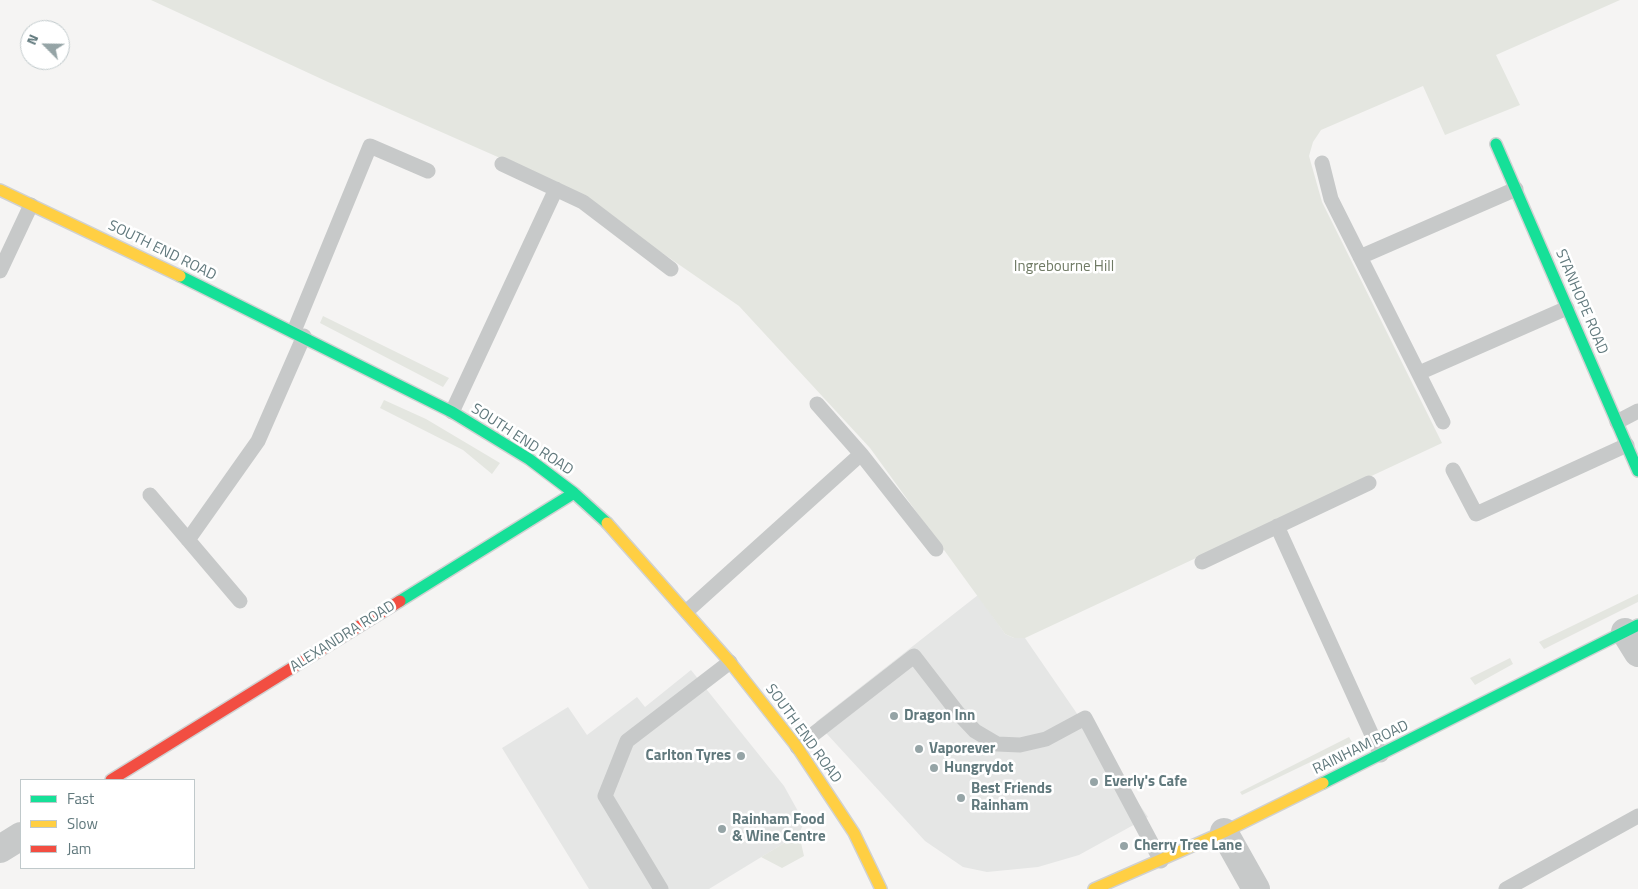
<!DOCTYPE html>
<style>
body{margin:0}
#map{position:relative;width:1638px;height:889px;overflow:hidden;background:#f5f4f3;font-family:"Titillium Web",sans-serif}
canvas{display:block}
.legend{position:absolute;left:20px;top:779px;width:175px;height:90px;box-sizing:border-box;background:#fff;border:1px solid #c0c9cb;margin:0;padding:6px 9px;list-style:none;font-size:15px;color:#61797d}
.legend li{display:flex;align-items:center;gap:10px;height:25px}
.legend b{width:25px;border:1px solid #c0c9cb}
.north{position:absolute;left:20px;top:20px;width:50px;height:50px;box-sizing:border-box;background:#fff;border:1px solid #c0c9cb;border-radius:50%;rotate:293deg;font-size:14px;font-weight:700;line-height:20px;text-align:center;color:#61797d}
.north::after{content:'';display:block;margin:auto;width:18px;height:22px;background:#95a4a6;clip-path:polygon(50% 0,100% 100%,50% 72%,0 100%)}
</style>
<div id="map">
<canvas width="1638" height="889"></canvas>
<ul class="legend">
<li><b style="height:6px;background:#16e098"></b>Fast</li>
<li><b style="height:6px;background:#ffcf43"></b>Slow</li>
<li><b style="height:6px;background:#f24e42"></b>Jam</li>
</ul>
<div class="north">N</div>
</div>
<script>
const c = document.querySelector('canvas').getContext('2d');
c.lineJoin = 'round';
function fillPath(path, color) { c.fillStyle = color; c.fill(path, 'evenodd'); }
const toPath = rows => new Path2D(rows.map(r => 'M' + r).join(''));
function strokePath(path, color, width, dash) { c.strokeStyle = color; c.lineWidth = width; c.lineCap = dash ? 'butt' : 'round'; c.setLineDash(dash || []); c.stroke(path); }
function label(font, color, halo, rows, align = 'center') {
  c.font = font + ' "Titillium Web",sans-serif'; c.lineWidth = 5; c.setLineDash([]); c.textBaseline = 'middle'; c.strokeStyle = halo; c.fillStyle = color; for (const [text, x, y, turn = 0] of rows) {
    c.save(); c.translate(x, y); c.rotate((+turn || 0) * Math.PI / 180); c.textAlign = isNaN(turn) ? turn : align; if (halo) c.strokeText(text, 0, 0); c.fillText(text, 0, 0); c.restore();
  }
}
fillPath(toPath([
 [978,595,1005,634,1014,638,1025,638,1148,817,1079,855,1038,867,987,872,963,867,925,841,816,722],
 [691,670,784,786,804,822,799,834,709,889,589,889,502,748,568,707,587,735,637,697,645,707]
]), '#e5e6e5');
fillPath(toPath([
 [151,0,1620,0,1496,55,1520,105,1445,135,1423,86,1321,130,1313,142,1309,156,1322,202,1442,443,1025,638,1014,638,1005,634,870,448,739,306,568,188,328,82],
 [323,316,449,378,443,387,320,323],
 [384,400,426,419,500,463,492,474,463,450,380,408],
 [1638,594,1638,602,1544,649,1539,642],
 [1510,658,1513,664,1475,685,1470,678],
 [1349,737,1352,742,1242,795,1240,792],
 [799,834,804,856,782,868,761,857]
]), '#e4e6e0');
const fast = toPath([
 [1496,144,1638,471],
 [180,276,452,412,529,459,574,493,607,523],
 [400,601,574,493],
 [1323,783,1638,625]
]);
const slow = toPath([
 [0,190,180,276],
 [607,523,730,662,797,747,854,833,881,889],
 [1094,889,1224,832,1323,783]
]);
const jam = toPath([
 [111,780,400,601]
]);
strokePath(fast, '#d0d1d1', 14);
strokePath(slow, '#d0d1d1', 14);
strokePath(jam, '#d0d1d1', 14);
strokePath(toPath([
 [1322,163,1331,199,1443,422],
 [502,164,583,202,671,269],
 [1360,257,1516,189],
 [0,271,31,205],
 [294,331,370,146,428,171],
 [1419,373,1567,308],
 [817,404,861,454,936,549],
 [452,412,556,189],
 [1617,422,1638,411],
 [1453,470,1476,514,1627,445],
 [150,495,240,601],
 [1277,526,1381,755],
 [188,540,258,441,304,336],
 [1202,562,1369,483],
 [687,611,861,454],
 [797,747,914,656,958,713,975,731,997,744,1020,745,1046,739,1085,718,1161,861],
 [661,889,605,796,627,741,730,662],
 [1506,889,1638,816]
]), '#c7c9c9', 15);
strokePath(toPath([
 [1625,632,1638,653],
 [1224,832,1256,889],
 [0,849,21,836]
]), '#c7c9c9', 28);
strokePath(fast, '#16e098', 11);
strokePath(slow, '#ffcf43', 11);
strokePath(jam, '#f24e42', 11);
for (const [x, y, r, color] of [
 [894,716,5,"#95a4a6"],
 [919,749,5,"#95a4a6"],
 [741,756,5,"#95a4a6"],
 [934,768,5,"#95a4a6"],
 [1094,782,5,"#95a4a6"],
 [961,798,5,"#95a4a6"],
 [722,829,5,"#95a4a6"],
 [1124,846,5,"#95a4a6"]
]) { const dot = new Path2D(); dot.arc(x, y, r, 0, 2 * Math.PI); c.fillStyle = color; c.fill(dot); strokePath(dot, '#fff', 2); }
label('15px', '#61797d', '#fff', [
 ["SOUTH END ROAD",162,251,26],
 ["STANHOPE ROAD",1581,302,67],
 ["SOUTH END ROAD",522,440,33],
 ["ALEXANDRA ROAD",343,637,-32],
 ["SOUTH END ROAD",803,734,54],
 ["RAINHAM ROAD",1361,748,-26]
]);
label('15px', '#6f7a64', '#fff', [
 ["Ingrebourne Hill",1064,267]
]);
label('bold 15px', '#61797d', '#fff', [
 ["Dragon Inn",904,716],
 ["Vaporever",929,749],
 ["Carlton Tyres",731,756,"right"],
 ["Hungrydot",944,768],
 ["Everly's Cafe",1104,782],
 ["Best Friends",971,789],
 ["Rainham",971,806],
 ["Rainham Food",732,820],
 ["& Wine Centre",732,837],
 ["Cherry Tree Lane",1134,846]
], 'left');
</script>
